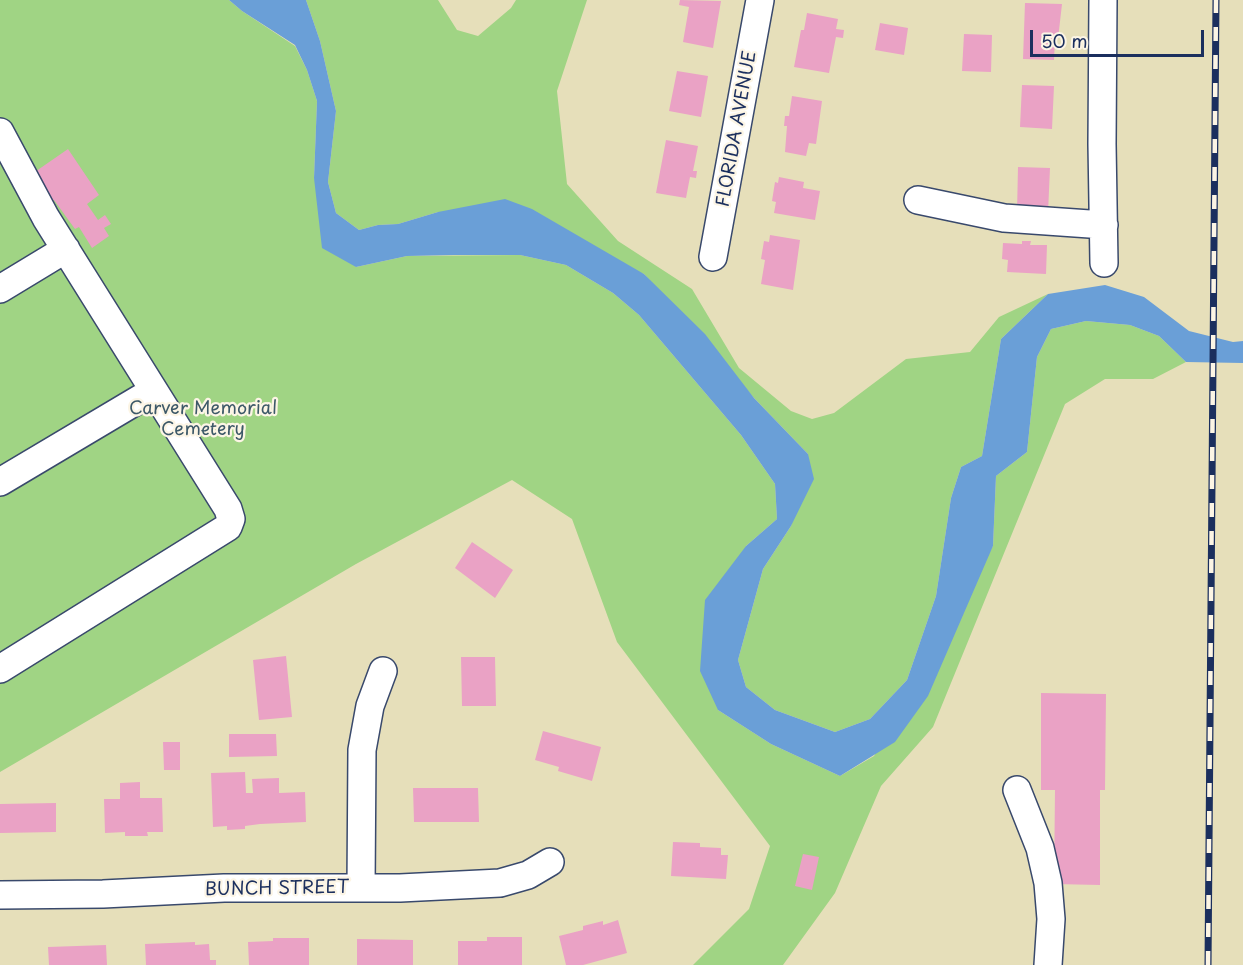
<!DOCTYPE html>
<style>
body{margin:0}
#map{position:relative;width:1243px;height:965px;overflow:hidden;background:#e6dfba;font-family:"Playpen Sans",sans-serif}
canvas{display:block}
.scale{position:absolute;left:1030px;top:30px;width:174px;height:27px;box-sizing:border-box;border:3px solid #1b2f5e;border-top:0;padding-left:8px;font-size:18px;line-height:21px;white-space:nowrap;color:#1b2f5e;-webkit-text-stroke:4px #fcf5e5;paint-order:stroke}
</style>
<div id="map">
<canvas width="1243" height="965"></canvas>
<div class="scale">50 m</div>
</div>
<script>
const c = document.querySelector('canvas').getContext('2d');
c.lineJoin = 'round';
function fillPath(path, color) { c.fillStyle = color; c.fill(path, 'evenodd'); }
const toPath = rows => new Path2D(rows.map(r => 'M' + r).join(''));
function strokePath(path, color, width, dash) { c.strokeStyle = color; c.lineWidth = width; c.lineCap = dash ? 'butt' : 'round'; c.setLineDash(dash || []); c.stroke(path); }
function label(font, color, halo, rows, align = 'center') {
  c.font = font + ' "Playpen Sans",sans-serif'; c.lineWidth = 4.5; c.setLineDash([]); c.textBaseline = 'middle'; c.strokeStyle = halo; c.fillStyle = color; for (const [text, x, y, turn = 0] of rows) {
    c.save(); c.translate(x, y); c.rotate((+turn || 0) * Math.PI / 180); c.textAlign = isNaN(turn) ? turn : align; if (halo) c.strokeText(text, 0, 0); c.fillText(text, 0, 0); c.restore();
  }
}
fillPath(toPath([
 [0,0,229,0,242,11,295,46,307,70,317,101,314,178,356,267,407,256,520,255,566,265,613,293,639,315,741,435,775,484,777,519,746,546,718,710,771,744,840,776,874,756,993,546,996,476,1027,452,1037,357,1051,329,1086,321,1130,325,1159,336,1186,362,1153,379,1105,379,1065,404,933,727,881,786,835,893,783,965,693,965,749,909,770,846,617,642,572,519,512,480,356,564,0,772],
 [306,0,438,0,457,30,478,36,511,8,516,0,587,0,557,91,567,184,618,241,692,289,739,368,791,411,812,419,834,413,906,359,970,352,999,317,1048,294,1001,339,982,456,961,467,951,498,936,596,907,680,870,719,835,732,775,710,746,687,738,660,763,569,791,526,808,454,754,398,644,274,438,212,398,224,378,225,359,230,336,213,328,182,336,111,320,41]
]), '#a0d484');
fillPath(toPath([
 [229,0,306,0,320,41,336,111,328,182,336,213,359,230,378,225,398,224,438,212,505,199,532,209,644,274,705,334,754,398,808,454,814,479,791,526,763,569,738,660,746,687,775,710,835,732,870,719,907,680,936,596,951,498,961,467,982,456,1001,339,1048,294,1105,285,1144,297,1189,331,1233,342,1243,341,1243,363,1186,362,1159,336,1130,325,1086,321,1051,329,1037,357,1027,452,996,476,993,546,928,696,895,742,840,776,771,744,718,710,700,671,705,600,746,546,777,519,775,484,741,435,639,315,613,293,566,265,520,255,454,255,407,256,356,267,322,248,314,178,317,101,307,70,295,45,242,11]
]), '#6a9fd7');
fillPath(toPath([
 [680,0,721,1,713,48,683,42,689,7,679,5],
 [1025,3,1062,4,1058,39,1055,39,1054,60,1023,59],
 [807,13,838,19,836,29,844,30,843,38,836,37,829,73,794,67,801,30,804,30],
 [880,23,908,28,904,55,875,50],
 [964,34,992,35,991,72,962,71],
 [677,71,708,76,701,117,669,111],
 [1022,85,1054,86,1052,129,1020,127],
 [792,96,822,101,816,144,809,143,806,156,785,152,787,126,784,126,785,116,789,116],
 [666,140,698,146,693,171,697,171,696,178,690,177,686,198,656,193],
 [68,149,99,195,87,204,98,220,105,215,111,224,104,228,109,236,92,248,79,227,75,229,54,200,47,205,29,176],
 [1018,167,1050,168,1048,213,1017,212],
 [779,177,804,182,803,188,820,191,815,220,774,213,776,202,772,201,775,182,778,183],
 [770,235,800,240,793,290,761,284,765,260,761,259,764,241,769,242],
 [1022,241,1031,241,1030,245,1047,245,1046,274,1007,272,1008,260,1002,259,1003,243,1022,244],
 [472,542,513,570,495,598,455,568],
 [286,656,292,717,259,720,253,660],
 [461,657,495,657,496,706,462,706],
 [1041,693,1106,694,1105,790,1100,790,1100,885,1054,884,1055,790,1041,790],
 [543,731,601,747,592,781,558,771,559,767,535,760],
 [229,734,276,734,277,756,229,757],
 [163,742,180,742,180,770,164,770],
 [245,772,246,793,253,793,252,779,279,778,279,793,305,792,306,822,260,824,245,826,245,829,227,830,227,826,213,827,211,773],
 [140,782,140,798,162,798,163,832,147,832,148,836,125,836,125,832,105,833,104,799,120,799,120,783],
 [413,788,478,788,479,822,414,822],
 [56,803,56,832,0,833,0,804],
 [673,842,700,843,700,847,721,848,721,855,728,855,726,879,671,876],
 [803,854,819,857,812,890,795,886],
 [618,920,627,953,583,965,566,965,559,936,583,930,583,926,603,921,603,925],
 [487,937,522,937,522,965,458,965,458,941,487,941],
 [273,938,309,938,309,965,249,965,248,942,273,941],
 [357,939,413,940,413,965,357,965],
 [195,942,195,945,209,944,210,960,216,960,216,965,146,965,145,944],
 [106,945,107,965,49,965,48,947]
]), '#eaa2c5');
const minor = toPath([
 [1103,0,1102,144,1104,263],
 [0,132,46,218,228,509,231,519,228,527,0,669],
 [918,200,1004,218,1104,225],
 [713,257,760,0],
 [0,289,66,249],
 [0,482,153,391],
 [1017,790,1040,848,1048,883,1051,919,1048,965],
 [361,888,362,750,370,706,383,671],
 [0,895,103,894,224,888,400,888,500,883,528,875,550,862]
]);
strokePath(minor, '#39496c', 30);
strokePath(minor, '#fff', 27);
const rail = toPath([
 [1208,965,1216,0]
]);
strokePath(rail, '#1b2f5e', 7);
strokePath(rail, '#fcf5e5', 4.5, [14]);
label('18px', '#1b2f5e', '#fcf5e5', [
 ["FLORIDA AVENUE",737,129,-80],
 ["BUNCH STREET",277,889,-1]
]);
label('18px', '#3c5868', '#fcf5e5', [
 ["Carver Memorial",203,409],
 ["Cemetery",203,430]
]);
</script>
